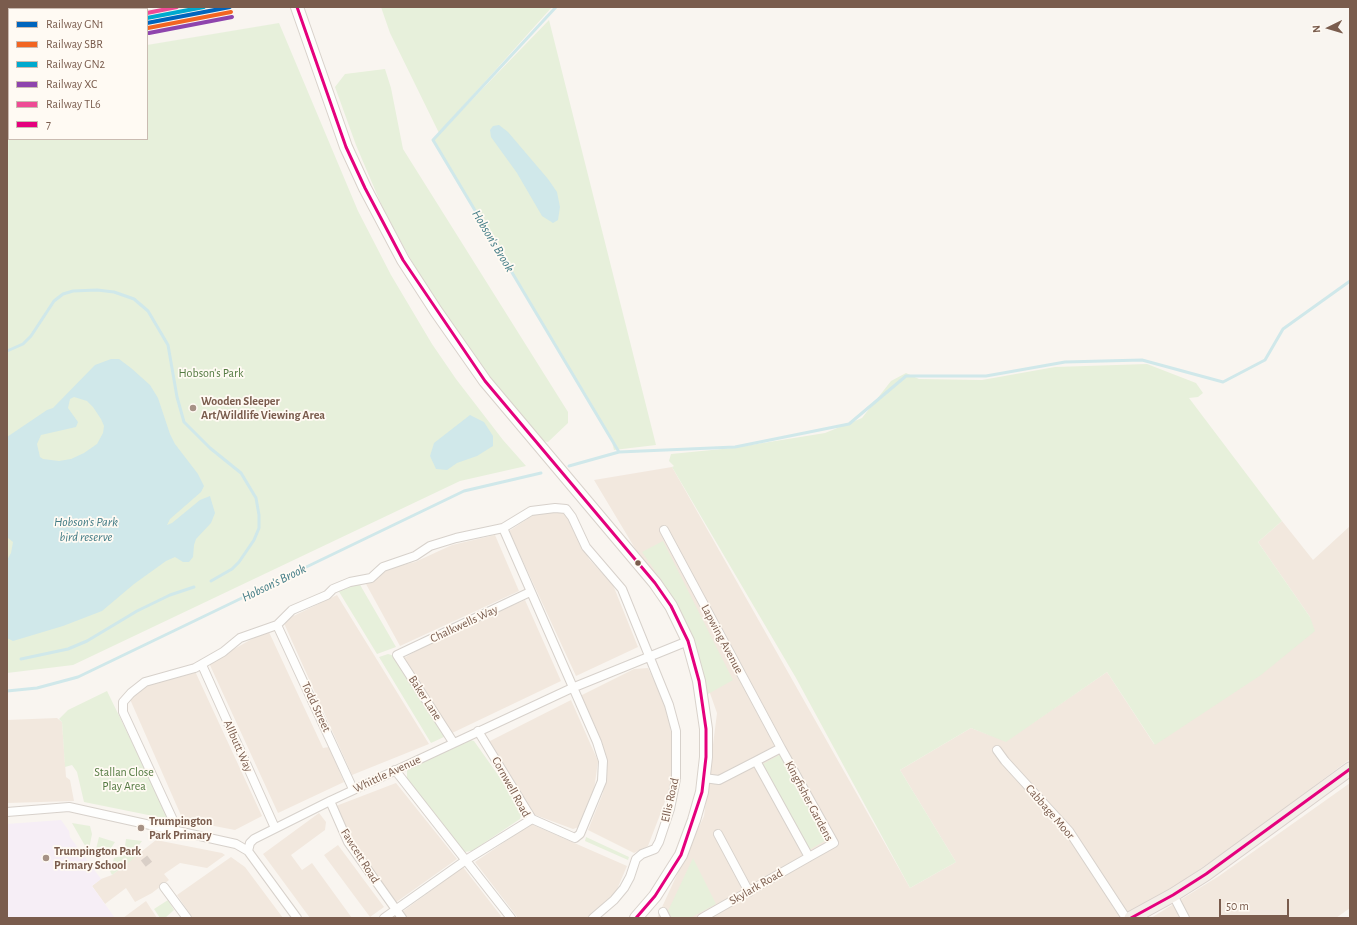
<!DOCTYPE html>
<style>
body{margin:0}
#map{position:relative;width:1357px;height:925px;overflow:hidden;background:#f9f5f0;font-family:"Alegreya Sans",sans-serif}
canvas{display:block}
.frame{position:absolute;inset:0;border:8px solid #7a5c4d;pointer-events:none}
.legend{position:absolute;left:8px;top:8px;width:140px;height:132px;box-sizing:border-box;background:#fffaf3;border:1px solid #cabbb1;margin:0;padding:5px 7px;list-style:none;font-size:12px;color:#7a5c4d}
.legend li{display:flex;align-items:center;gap:8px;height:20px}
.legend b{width:20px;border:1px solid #cabbb1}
.north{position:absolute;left:1309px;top:8px;width:40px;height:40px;-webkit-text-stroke:3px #fffaf3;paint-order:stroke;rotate:265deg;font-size:11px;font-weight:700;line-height:16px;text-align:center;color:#7a5c4d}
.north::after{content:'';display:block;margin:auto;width:14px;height:18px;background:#7a5c4d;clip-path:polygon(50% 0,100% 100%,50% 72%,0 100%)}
.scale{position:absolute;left:1219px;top:899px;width:70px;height:18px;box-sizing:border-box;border:2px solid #7a5c4d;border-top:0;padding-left:5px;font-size:12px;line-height:14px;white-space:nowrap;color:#7a5c4d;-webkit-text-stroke:3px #fffaf3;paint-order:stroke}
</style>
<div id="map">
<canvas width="1357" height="925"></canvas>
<div class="frame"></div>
<ul class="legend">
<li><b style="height:5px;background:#0065bd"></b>Railway GN1</li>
<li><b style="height:5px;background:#f26522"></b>Railway SBR</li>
<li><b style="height:5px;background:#00a9ce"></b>Railway GN2</li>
<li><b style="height:5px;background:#8e44ad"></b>Railway XC</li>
<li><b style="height:5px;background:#ee4b95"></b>Railway TL6</li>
<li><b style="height:5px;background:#e5007d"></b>7</li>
</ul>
<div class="north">N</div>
<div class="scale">50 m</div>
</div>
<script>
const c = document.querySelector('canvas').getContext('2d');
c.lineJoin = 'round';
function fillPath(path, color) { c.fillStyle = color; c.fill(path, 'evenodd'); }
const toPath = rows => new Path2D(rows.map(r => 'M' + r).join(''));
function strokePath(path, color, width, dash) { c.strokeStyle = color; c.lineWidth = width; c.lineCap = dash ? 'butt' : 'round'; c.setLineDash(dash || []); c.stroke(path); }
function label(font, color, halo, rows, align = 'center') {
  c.font = font + ' "Alegreya Sans",sans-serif'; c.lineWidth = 3.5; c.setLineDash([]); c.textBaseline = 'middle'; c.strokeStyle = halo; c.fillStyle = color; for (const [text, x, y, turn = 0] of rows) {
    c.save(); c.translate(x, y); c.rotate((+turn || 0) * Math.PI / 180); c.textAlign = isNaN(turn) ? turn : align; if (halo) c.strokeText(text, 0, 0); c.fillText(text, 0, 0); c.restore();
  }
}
fillPath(toPath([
 [672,467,910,888,956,862,900,770,971,728,1006,741,1107,672,1154,744,1310,617,1258,542,1282,521,1313,560,1350,526,1350,759,1256,830,1167,892,1119,918,657,918,704,816,717,713,693,645,594,480],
 [556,511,565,513,589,559,613,585,638,647,576,676,509,531,535,514],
 [495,535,519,591,400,646,366,584,390,568,415,562,452,545],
 [337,595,429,744,352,775,283,621],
 [525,600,561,681,450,734,404,658,437,639],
 [268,630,323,748,329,747,344,782,278,813,209,663],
 [648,668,667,707,673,745,671,786,648,846,634,853,588,830,603,793,607,761,596,728,580,696,634,669],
 [194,669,262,816,235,830,183,820,129,697,141,687],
 [571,700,598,761,594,790,579,827,573,829,530,813,488,742],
 [57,718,62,722,66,777,70,780,74,801,7,803,7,720],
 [396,783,457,859,395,903,350,840,336,806],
 [1350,783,1350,908,1336,918,1151,918,1219,876],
 [319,813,326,822,325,830,291,855,302,870,312,863,352,918,310,918,263,854],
 [531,824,627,866,615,894,587,918,518,918,475,862],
 [156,840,222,853,225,855,207,868,180,863,164,874,169,880,152,893,135,902,126,888,105,904,92,886,101,879,112,875],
 [338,845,384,907,370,917,324,855],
 [231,857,245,867,283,918,192,917,177,895],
 [463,867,501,916,499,918,406,918,402,912],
 [146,901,157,918,123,918]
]), '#f2e8de');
fillPath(toPath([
 [61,820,69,831,70,837,101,879,92,886,115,918,7,918,7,824]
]), '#f6eef6');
fillPath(toPath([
 [7,7,99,7,88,9,9,9,9,23,7,23]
]), '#fae9e9');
fillPath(toPath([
 [381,7,552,7,439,133,390,33],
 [549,20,656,445,614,450,611,438,433,140],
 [279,23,358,211,391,275,432,344,456,379,503,440,526,466,460,481,73,665,7,673,7,72,9,72,9,139,147,139,147,45],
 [385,69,391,88,403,149,568,412,568,423,548,442,542,441,467,349,415,267,384,211,356,145,335,87,345,74],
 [1147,364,1196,383,1203,393,1198,397,1189,398,1282,521,1258,542,1310,617,1315,631,1261,675,1155,745,1107,672,1006,742,971,728,900,770,956,862,910,888,796,678,672,467,674,466,669,461,671,454,732,448,825,433,862,418,891,381,906,373,919,379,982,380,1055,367],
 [663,541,733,680,708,694,698,652,684,617,663,582,642,552],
 [359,583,396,647,377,654,338,590],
 [388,654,395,656,446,736,431,743,379,657],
 [107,691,148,775,168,819,84,802,77,772,72,765,65,767,62,722,59,719,68,710],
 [468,739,474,741,520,806,522,812,520,819,472,851,464,852,407,779,407,767],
 [781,754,828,839,809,850,761,765],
 [72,823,90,826,92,834,89,849,84,844],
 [99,837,115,842,109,851,98,853,96,849],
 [586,837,629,857,628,860,585,841],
 [126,839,142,841,136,849,128,849,125,846],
 [124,855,137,856,112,875,110,871,114,858],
 [693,858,716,904,690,918,672,918,668,911],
 [168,900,174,910,165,918,160,918,154,909]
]), '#e7f0db');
fillPath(toPath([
 [499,125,508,132,548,179,557,192,560,207,558,220,553,223,542,216,517,173,491,137,490,130,493,126],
 [111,359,119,359,131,368,150,385,158,398,170,434,175,444,198,474,204,486,201,492,170,519,167,525,172,523,200,500,210,496,215,513,211,523,196,539,194,545,193,557,189,562,183,562,175,557,166,561,134,584,102,611,63,626,13,641,7,638,7,560,11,553,13,542,7,537,7,437,47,410,53,408,95,365],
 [74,397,87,401,93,407,101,419,104,426,103,433,97,444,84,453,71,459,59,461,43,459,40,457,37,444,41,435,76,427,78,422,68,408,70,399],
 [470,415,484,422,493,436,493,446,477,456,457,463,447,470,436,469,430,456,434,443]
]), '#d0e8ea');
strokePath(toPath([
 [556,7,433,140,619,452,569,466],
 [7,351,23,344,31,336,54,301,63,294,73,291,97,290,114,292,134,299,148,311,168,345,177,397,184,422,210,448,241,473,256,498,259,515,259,528,254,540,239,562,232,569,211,581],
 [619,452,735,447,849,424,906,376,986,376,1065,362,1142,360,1223,382,1265,360,1283,329,1350,281],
 [21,659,68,649,87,641,137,611,170,595,194,587],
 [7,691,37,688,78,677,464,491,541,473]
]), '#d0e8ea', 3);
strokePath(toPath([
 [144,858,151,867]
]), '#d9cfc7', 8, [8, 4]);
const street = toPath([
 [503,528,597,742,603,761,602,781,580,834,575,838,532,819],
 [664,530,781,748],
 [277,625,353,789],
 [202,665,275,828],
 [453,742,397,655,530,592],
 [997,750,1005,761,1069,831,1126,918],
 [395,770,511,918],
 [704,778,719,780,756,761,809,857,834,843,781,748,756,761],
 [330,801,348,842,402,918],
 [7,812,69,807,236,844,248,851,297,918],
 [176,830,173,820,123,712,123,702,131,693,145,682,195,668,223,652,240,638,277,625,292,610,327,595,333,589,350,582,371,578,383,567,415,556,430,546,456,538,503,528,531,511,555,508,566,509,572,517,586,547,622,589,669,705,676,731,676,779,670,809,659,842,655,849,642,854,636,859,630,877,624,888,614,900,593,918],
 [718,834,749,892],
 [248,851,250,843,254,839,330,801,572,688,688,641],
 [164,887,187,918],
 [1173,895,1185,918],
 [663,912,666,918],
 [384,918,466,860,532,819,478,731],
 [702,918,809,857]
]);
const secondary = toPath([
 [297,7,346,147,365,188,403,260,436,311,485,381,655,583,671,606,688,641,699,681,706,729,706,757,702,792,694,820,681,855,655,896,636,918]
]);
const primary = toPath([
 [1131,918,1173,895,1206,874,1350,769]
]);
strokePath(street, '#d7d1cb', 10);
strokePath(secondary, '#d9d2cb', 14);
strokePath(primary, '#dad1cc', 15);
strokePath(street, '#fefefd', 8);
strokePath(secondary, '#fefefd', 12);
strokePath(primary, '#f3eee8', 13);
strokePath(toPath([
 [297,7,346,147,365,188,403,260,485,381,655,583,671,606,688,641,699,681,706,729,706,757,702,792,681,855,655,896,636,918],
 [1131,918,1173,895,1206,874,1350,769]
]), '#e5007d', 3);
strokePath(toPath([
 [147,23,230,7]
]), '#0065bd', 4);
strokePath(toPath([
 [148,28,231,12]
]), '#f26522', 4);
strokePath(toPath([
 [147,18,204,7]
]), '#00a9ce', 4);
strokePath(toPath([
 [149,33,232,17]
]), '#8e44ad', 4);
strokePath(toPath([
 [147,13,177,7]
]), '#ee4b95', 4);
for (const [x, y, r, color] of [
 [193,408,4,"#a69286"],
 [638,563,3.5,"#7a5c4d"],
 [141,828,4,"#a69286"],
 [46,858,4,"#a69286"]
]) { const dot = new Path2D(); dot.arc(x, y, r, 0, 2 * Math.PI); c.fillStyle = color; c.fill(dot); strokePath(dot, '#fffaf3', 1.5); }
label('12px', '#537a41', '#fffaf3', [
 ["Hobson's Park",211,373],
 ["Stallan Close",124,772],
 ["Play Area",124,786]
]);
label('bold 12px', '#7a5c4d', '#fffaf3', [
 ["Wooden Sleeper",201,401],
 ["Art/Wildlife Viewing Area",201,415],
 ["Trumpington",149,821],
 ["Park Primary",149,835],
 ["Trumpington Park",54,851],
 ["Primary School",54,865]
], 'left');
label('12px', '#7a5c4d', '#fffaf3', [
 ["Chalkwells Way",464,624,-25],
 ["Lapwing Avenue",722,639,62],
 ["Baker Lane",425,698,57],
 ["Todd Street",316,707,65],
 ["Allbutt Way",238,746,66],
 ["Whittle Avenue",387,774,-25],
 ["Cornwell Road",511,787,61],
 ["Ellis Road",670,800,-77],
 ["Kingfisher Gardens",809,801,62],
 ["Cabbage Moor",1050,812,49],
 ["Fawcett Road",360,856,58],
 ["Skylark Road",756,887,-30]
]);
label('italic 13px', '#437c86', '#fffaf3', [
 ["Hobson's Brook",493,241,59],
 ["Hobson's Park",86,522],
 ["bird reserve",86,537],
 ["Hobson's Brook",274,583,-26]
]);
</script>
